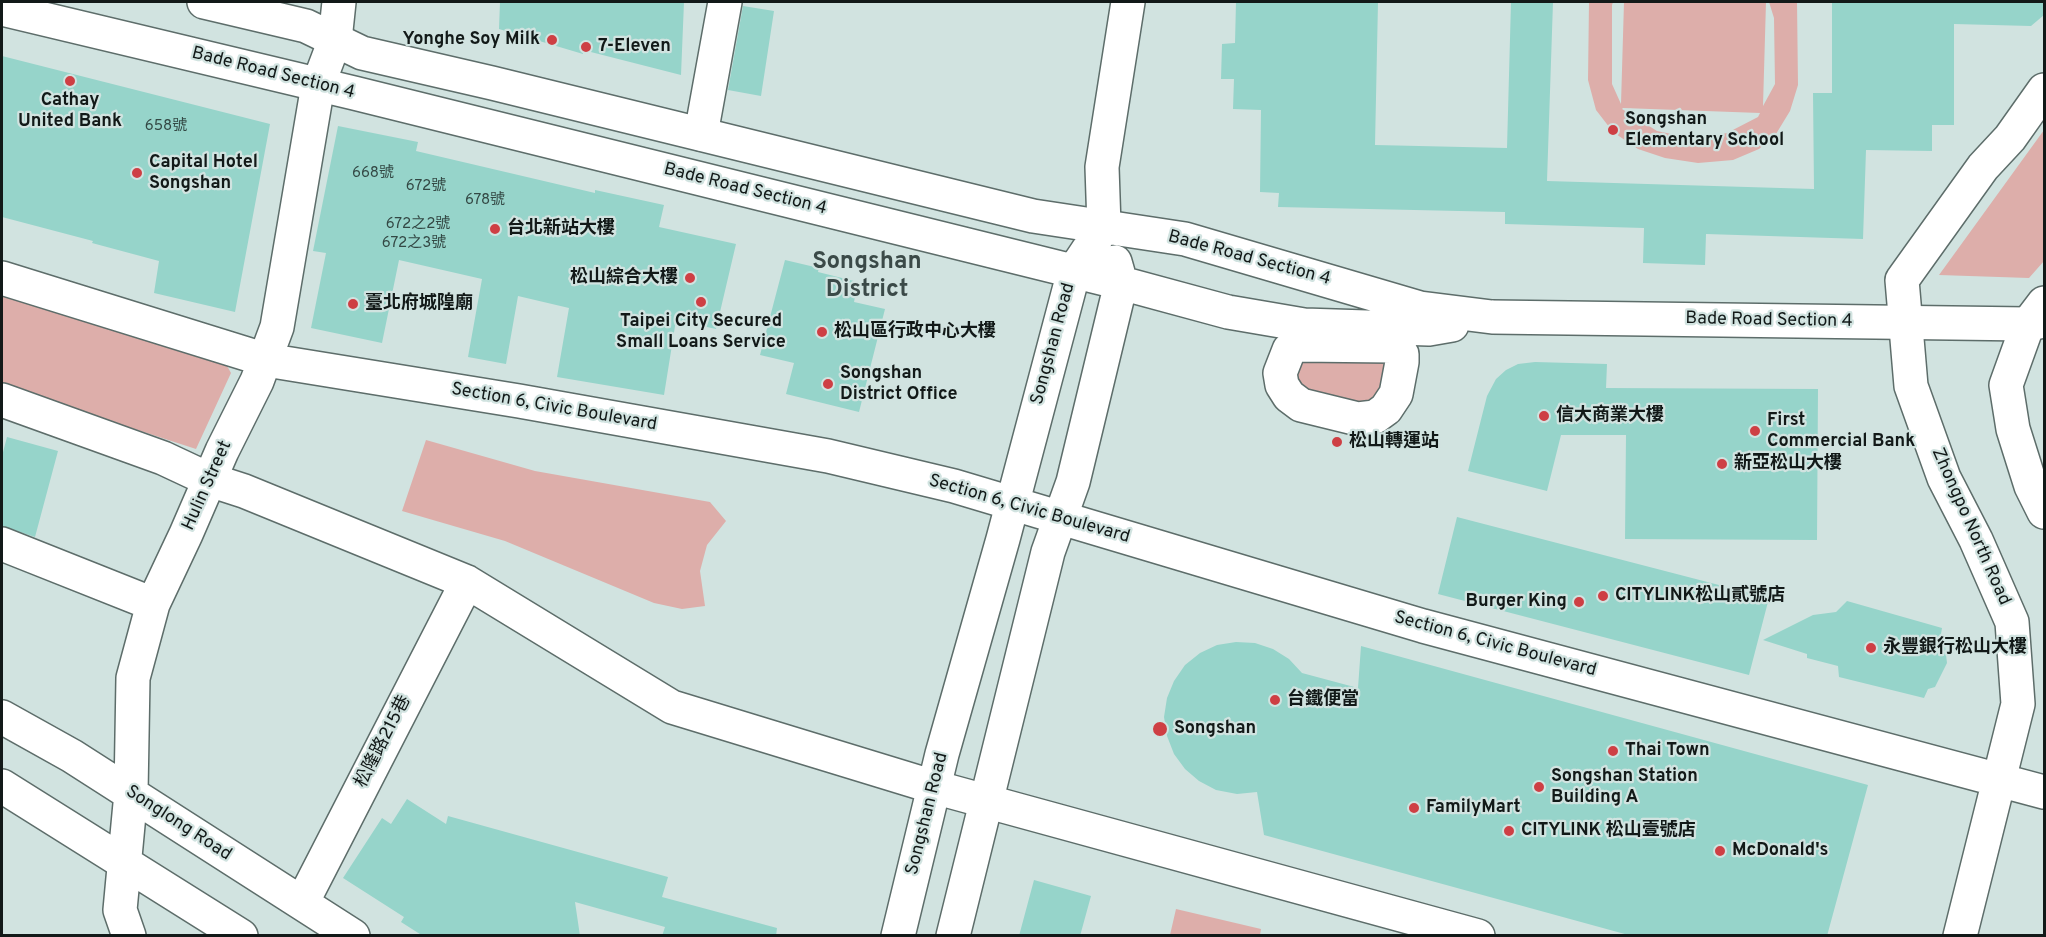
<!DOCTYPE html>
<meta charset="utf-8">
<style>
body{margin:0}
#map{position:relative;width:2046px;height:937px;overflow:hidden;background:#d1e3e0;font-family:Overpass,sans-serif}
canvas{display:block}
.frame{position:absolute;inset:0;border:3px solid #121918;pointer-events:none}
</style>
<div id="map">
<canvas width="2046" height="937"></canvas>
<div class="frame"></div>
</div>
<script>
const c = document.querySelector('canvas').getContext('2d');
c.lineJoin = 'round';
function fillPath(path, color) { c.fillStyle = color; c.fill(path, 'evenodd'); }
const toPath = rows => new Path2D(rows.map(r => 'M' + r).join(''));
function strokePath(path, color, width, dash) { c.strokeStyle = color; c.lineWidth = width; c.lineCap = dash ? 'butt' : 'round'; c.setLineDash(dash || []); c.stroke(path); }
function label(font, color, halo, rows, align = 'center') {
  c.font = font + ' Overpass,"Noto Sans TC",sans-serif'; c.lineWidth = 4.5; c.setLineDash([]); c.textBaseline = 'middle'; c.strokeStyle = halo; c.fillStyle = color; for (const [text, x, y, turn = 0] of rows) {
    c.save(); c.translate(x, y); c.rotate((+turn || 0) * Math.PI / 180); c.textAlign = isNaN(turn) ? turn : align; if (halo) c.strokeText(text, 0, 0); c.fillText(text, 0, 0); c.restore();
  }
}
fillPath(toPath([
 [1589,2,1613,2,1612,5,1612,84,1621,104,1624,2,1766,2,1763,106,1775,84,1774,18,1769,2,1797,2,1798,85,1790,111,1776,134,1759,149,1733,160,1698,163,1665,158,1638,149,1613,132,1596,110,1588,80],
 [1622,109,1623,108,1760,113,1758,117,1727,133,1695,139,1657,131],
 [2044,130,2044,261,2029,278,1939,275],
 [2,294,226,364,231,373,196,449,2,386],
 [1296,361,1395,362,1371,408,1297,390],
 [426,440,535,471,710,502,726,521,707,545,700,571,705,606,682,609,654,603,505,541,402,511],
 [1176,909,1261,929,1260,935,1170,935]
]), '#ddaeaa');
fillPath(toPath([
 [500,2,684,2,681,75,583,50,583,54,499,29],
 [1236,2,1378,2,1375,145,1507,148,1511,2,1553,2,1547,181,1814,189,1813,93,1832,93,1832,2,2044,2,2044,15,2031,26,1954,24,1954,125,1932,125,1932,151,1866,150,1863,239,1706,234,1705,265,1643,263,1644,228,1505,224,1505,212,1278,207,1279,193,1260,192,1261,110,1233,109,1234,79,1221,79,1222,44,1235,43],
 [743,6,774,11,761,96,728,90],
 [2,56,270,124,235,312,154,293,159,261,92,243,93,241,2,217],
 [338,126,418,142,416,151,595,193,595,190,664,205,659,227,736,244,716,329,676,320,664,395,557,377,569,308,518,296,506,364,468,357,482,279,399,260,382,343,311,328,326,253,313,251],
 [785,260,819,268,818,272,858,282,854,302,885,309,859,412,786,394,794,363,760,355],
 [1535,362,1607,364,1606,388,1818,389,1817,540,1625,539,1626,435,1561,435,1547,491,1468,471,1487,396,1496,379,1506,370,1518,364],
 [7,437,58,451,35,537,2,526,2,456],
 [1457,517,1769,598,1749,675,1438,594],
 [1847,601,1942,628,1940,640,1945,646,1947,663,1935,687,1928,689,1924,698,1839,677,1838,666,1807,658,1807,654,1763,640,1813,615,1836,612],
 [1236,642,1255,643,1273,649,1289,659,1302,673,1358,688,1361,646,1868,785,1827,936,1632,936,1264,835,1257,792,1237,794,1216,790,1199,781,1185,769,1174,754,1167,736,1164,717,1167,698,1174,681,1185,665,1200,653,1217,645],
 [407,799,446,824,448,816,668,877,662,897,777,928,776,936,662,936,665,927,575,902,580,936,423,936,401,922,404,917,343,878,382,818,391,824],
 [1034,880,1091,896,1080,936,1019,936]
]), '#96d4ca');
const minor = toPath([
 [701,134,725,2],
 [1104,226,1102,167,1128,2],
 [2,278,266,360,519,401,828,456,954,486,1423,626,2044,792],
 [2044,303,2028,324,2006,385,2013,429,2031,486,2044,512],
 [1298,345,1392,346,1397,347,1402,354,1402,362,1396,394,1386,409,1375,417,1358,419,1301,405,1289,396,1282,385,1280,373,1289,350,1298,345],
 [2,400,163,458,210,480,244,491,467,582,672,707,934,787,1478,936],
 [2,544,153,604],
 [2,717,72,756,353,936],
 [2,786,241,936],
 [302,903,467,582],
 [129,936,120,910,131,793,133,678,153,604,186,534,222,451,257,381,277,327,318,85,335,40,339,2],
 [1960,936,2018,704,2012,622,1976,540,1944,478,1911,386,1902,280,1983,167,2010,138,2044,90]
]);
const major = toPath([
 [204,2,306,26,362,53,492,83,1033,216,1185,239,1420,308,1492,317,2028,324,2044,321],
 [2,9,354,93,1121,283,1228,312,1304,325,1429,329,1452,325],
 [898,936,942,754,1003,539,1074,271,1104,226],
 [953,936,1048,552,1073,482,1121,283,1115,262]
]);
strokePath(minor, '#5d6d6a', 36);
strokePath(major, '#5d6d6a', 36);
strokePath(minor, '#fff', 33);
strokePath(major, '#fff', 33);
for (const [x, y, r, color] of [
 [552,40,6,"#ce3f44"],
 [586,47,6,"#ce3f44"],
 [70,81,6,"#ce3f44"],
 [1613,130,6,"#ce3f44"],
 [137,173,6,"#ce3f44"],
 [495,229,6,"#ce3f44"],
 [690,278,6,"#ce3f44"],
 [701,302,6,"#ce3f44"],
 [353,304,6,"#ce3f44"],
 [822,332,6,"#ce3f44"],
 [828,384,6,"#ce3f44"],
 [1544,416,6,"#ce3f44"],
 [1755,431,6,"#ce3f44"],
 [1337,442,6,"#ce3f44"],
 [1722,464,6,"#ce3f44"],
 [1603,596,6,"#ce3f44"],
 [1579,602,6,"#ce3f44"],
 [1871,648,6,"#ce3f44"],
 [1275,700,6,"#ce3f44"],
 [1160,729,8,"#ce3f44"],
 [1613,751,6,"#ce3f44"],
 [1539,787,6,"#ce3f44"],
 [1414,808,6,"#ce3f44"],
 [1509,831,6,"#ce3f44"],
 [1720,851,6,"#ce3f44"]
]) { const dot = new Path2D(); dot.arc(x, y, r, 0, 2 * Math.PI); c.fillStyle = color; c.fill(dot); strokePath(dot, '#d1e3e0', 2); }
label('15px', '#334844', null, [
 ["658號",166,127],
 ["668號",373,174],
 ["672號",426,187],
 ["678號",485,201],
 ["672之2號",418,225],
 ["672之3號",414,244]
]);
label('bold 18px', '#121918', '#d1e3e0', [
 ["Yonghe Soy Milk",540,40,"right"],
 ["7-Eleven",598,47],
 ["Cathay",70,101,"center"],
 ["United Bank",70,122,"center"],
 ["Songshan",1625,120],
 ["Elementary School",1625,141],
 ["Capital Hotel",149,163],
 ["Songshan",149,184],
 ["台北新站大樓",507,229],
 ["松山綜合大樓",678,278,"right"],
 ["臺北府城隍廟",365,304],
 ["Taipei City Secured",701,322,"center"],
 ["Small Loans Service",701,343,"center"],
 ["松山區行政中心大樓",834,332],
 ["Songshan",840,374],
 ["District Office",840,395],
 ["信大商業大樓",1556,416],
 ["First",1767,421],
 ["Commercial Bank",1767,442],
 ["松山轉運站",1349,442],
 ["新亞松山大樓",1734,464],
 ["CITYLINK松山貳號店",1615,596],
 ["Burger King",1567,602,"right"],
 ["永豐銀行松山大樓",1883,648],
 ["台鐵便當",1287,700],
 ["Songshan",1174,729],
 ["Thai Town",1625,751],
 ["Songshan Station",1551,777],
 ["Building A",1551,798],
 ["FamilyMart",1426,808],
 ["CITYLINK 松山壹號店",1521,831],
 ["McDonald's",1732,851]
], 'left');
label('18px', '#121918', '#d1e3e0', [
 ["Bade Road Section 4",273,74,14],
 ["Bade Road Section 4",745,190,14],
 ["Bade Road Section 4",1249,259,15],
 ["Bade Road Section 4",1769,321,1],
 ["Songshan Road",1054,344,-75],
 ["Section 6, Civic Boulevard",554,408,10],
 ["Hulin Street",208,486,-66],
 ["Section 6, Civic Boulevard",1029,510,16],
 ["Zhongpo North Road",1970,527,66],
 ["Section 6, Civic Boulevard",1495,645,15],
 ["松隆路215巷",384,742,-63],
 ["Songshan Road",928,814,-76],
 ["Songlong Road",178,824,33]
]);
label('bold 24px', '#3b4a48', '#d1e3e0', [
 ["Songshan",867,263],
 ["District",867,291]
]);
</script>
